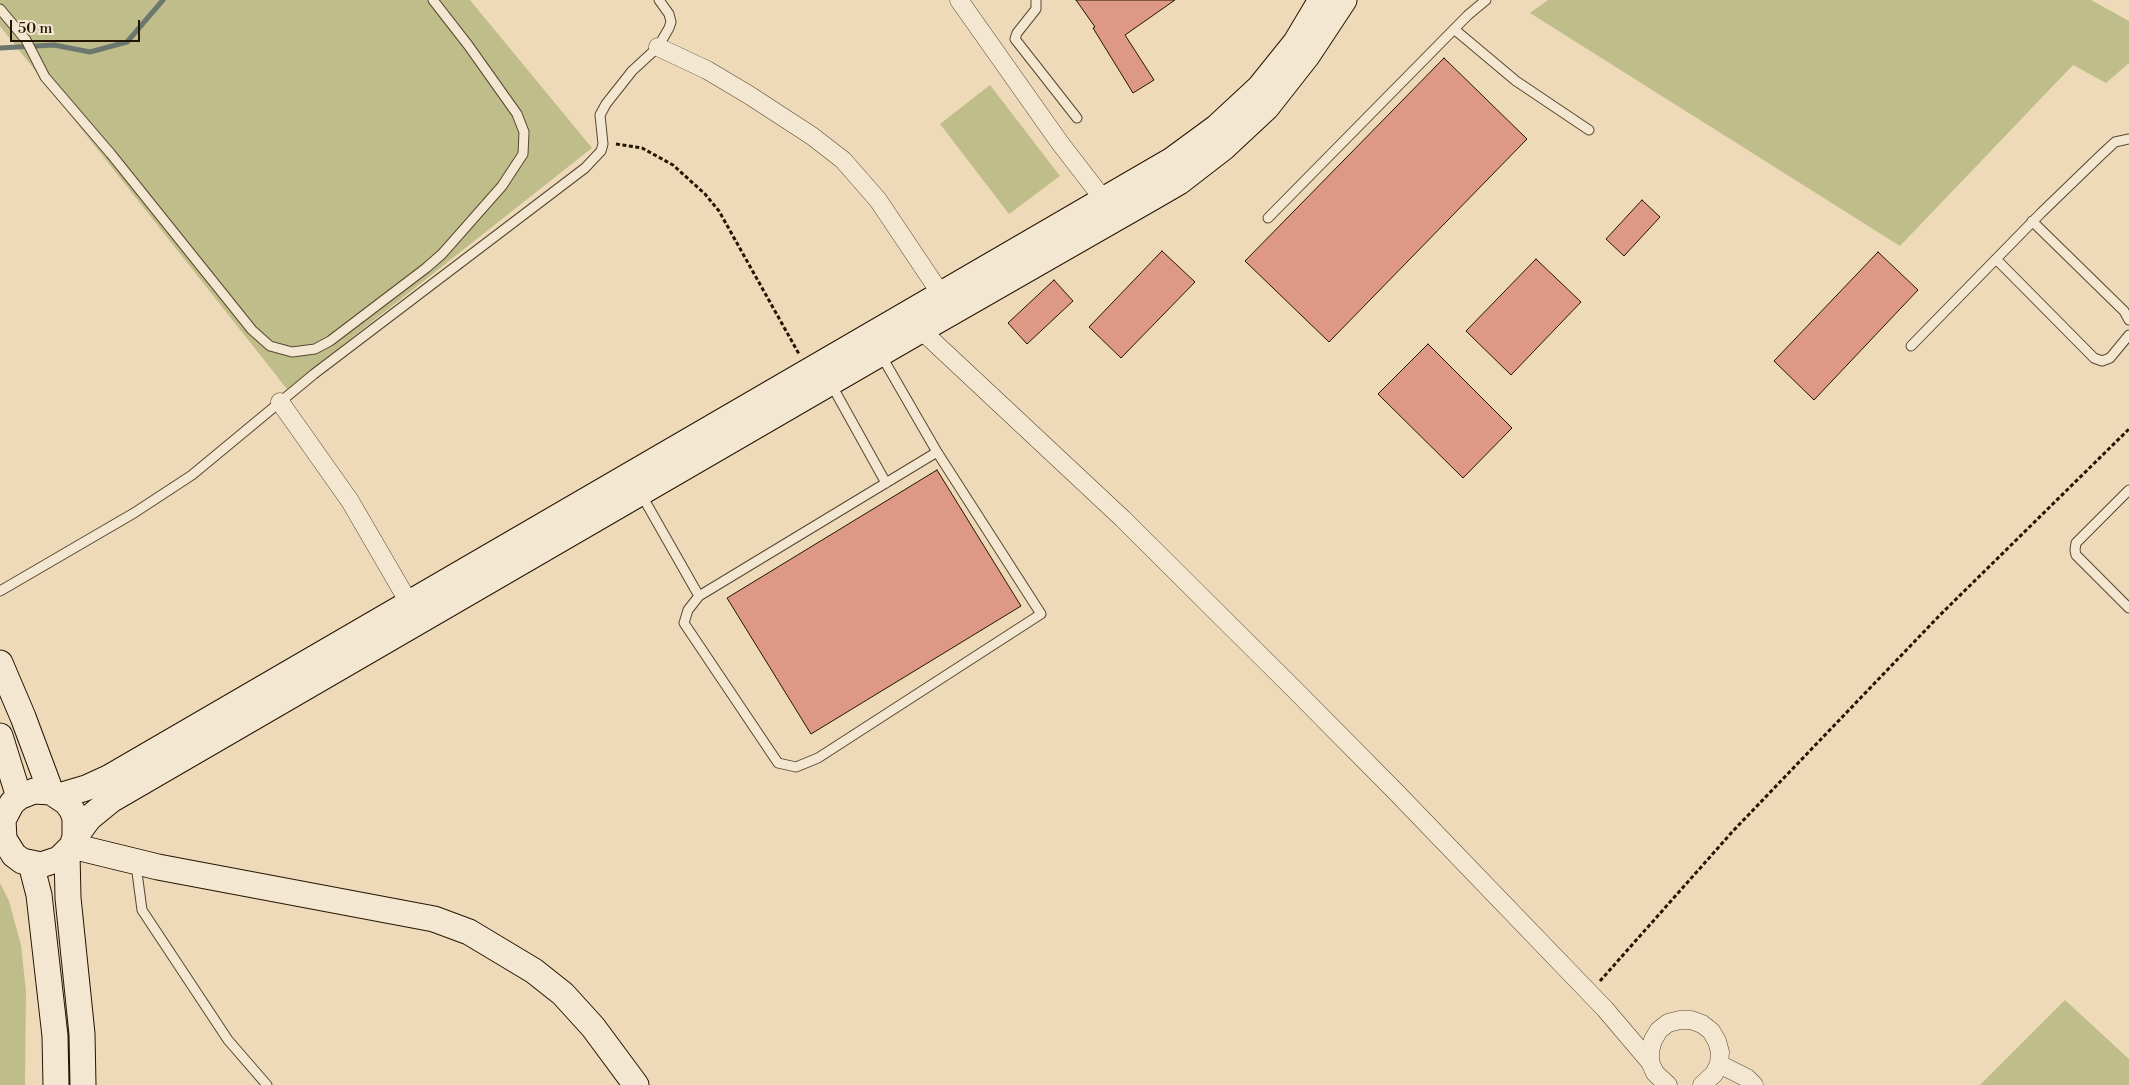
<!DOCTYPE html>
<style>
body{margin:0}
#map{position:relative;width:2129px;height:1085px;overflow:hidden;background:#eedab8;font-family:"Libre Bodoni",serif}
canvas{display:block}
.scale{position:absolute;left:10px;top:20px;width:130px;height:22px;box-sizing:border-box;border:2px solid #241402;border-top:0;padding-left:6px;font-size:15px;line-height:18px;white-space:nowrap;color:#241402;-webkit-text-stroke:4px #f4e7d1;paint-order:stroke}
</style>
<div id="map">
<canvas width="2129" height="1085"></canvas>
<div class="scale">50 m</div>
</div>
<script>
const c = document.querySelector('canvas').getContext('2d');
c.lineJoin = 'round';
function fillPath(path, color) { c.fillStyle = color; c.fill(path, 'evenodd'); }
const toPath = rows => new Path2D(rows.map(r => 'M' + r).join(''));
function strokePath(path, color, width, dash) { c.strokeStyle = color; c.lineWidth = width; c.lineCap = dash ? 'butt' : 'round'; c.setLineDash(dash || []); c.stroke(path); }
fillPath(toPath([
 [0,0,470,0,592,148,287,389,0,26],
 [1548,0,2091,0,2129,21,2129,63,2106,83,2073,65,1900,246,1530,13],
 [990,85,1060,176,1009,214,940,124],
 [0,883,9,901,21,945,26,991,25,1085,0,1085],
 [2065,1000,2129,1059,2129,1085,1980,1085]
]), '#bfbe8b');
strokePath(toPath([
 [0,48,54,45,90,52,127,42,163,0]
]), '#6c776f', 5);
const building = toPath([
 [1076,0,1175,0,1125,35,1154,80,1133,93,1093,28,1095,27,1076,0],
 [1444,58,1527,139,1329,342,1245,261,1444,58],
 [1642,200,1660,217,1624,256,1606,239,1642,200],
 [1162,251,1195,282,1121,358,1089,327,1162,251],
 [1878,252,1918,290,1814,400,1774,361,1878,252],
 [1536,259,1581,302,1511,375,1466,331,1536,259],
 [1054,280,1073,301,1027,344,1008,323,1054,280],
 [1428,344,1512,428,1463,478,1378,394,1428,344],
 [937,470,1021,606,811,734,727,598,937,470]
]);
fillPath(building, '#dd9986');
strokePath(building, '#241402', 1);
const lane = toPath([
 [1036,0,1036,9,1017,33,1015,39,1077,118],
 [0,9,26,40,45,77,111,154,252,330,270,346,292,352,315,349,330,341,426,268,442,254,502,186,523,154,524,132,517,114,468,45,433,0],
 [1454,29,1516,81,1589,130],
 [1268,218,1468,15,1486,0],
 [2032,221,2124,311,2129,320],
 [1996,259,2094,358,2102,361,2110,358,2129,335],
 [1911,346,2041,213,2101,155,2115,142,2129,139],
 [881,355,937,452,1041,614,818,758,796,767,778,763,684,623,688,610,699,596,937,452],
 [831,384,886,483],
 [2129,490,2076,543,2075,550,2076,555,2129,608],
 [641,494,699,596],
 [0,591,134,513,192,475,314,374,585,168,601,151,603,144,600,115,606,104,632,71,658,47,669,28,671,22,669,14,659,0],
 [136,865,142,910,228,1040,267,1085]
]);
const street = toPath([
 [959,0,1060,143,1104,200],
 [658,47,707,70,749,95,812,136,843,160,878,200,941,294],
 [921,330,1123,519,1296,691,1395,791,1605,1009,1650,1062],
 [280,402,350,501,415,613],
 [1719,1064,1747,1078,1754,1085],
 [1668,1085,1655,1073,1650,1062,1650,1051,1653,1040,1659,1030,1668,1023,1680,1020,1691,1020,1702,1024,1711,1031,1717,1041,1720,1052,1719,1064,1714,1074,1702,1085]
]);
const secondary = toPath([
 [0,663,23,717,51,792],
 [0,736,19,797],
 [59,796,86,788,110,777,1172,160,1217,127,1259,88,1296,42,1321,0],
 [75,837,75,818,72,810,66,802,51,792,34,791,19,797,12,803,3,820,4,839,14,855,22,861,41,865,59,859,72,846,75,837,89,818,111,800,921,330,1155,196,1179,182,1223,148,1267,107,1307,56,1344,0],
 [72,846,158,867,434,919,469,932,534,971,563,994,593,1027,636,1085],
 [67,853,68,898,82,1034,83,1085],
 [31,864,39,895,55,1036,56,1085]
]);
strokePath(lane, '#564630', 11);
strokePath(street, '#564630', 19);
strokePath(secondary, '#241402', 27);
strokePath(toPath([
 [616,144,642,148,673,165,705,194,719,211,799,354],
 [1600,981,1733,831,1939,616,2129,429]
]), '#241402', 3, [4, 2.5]);
strokePath(lane, '#f4e7d1', 9);
strokePath(street, '#f4e7d1', 18);
strokePath(secondary, '#f4e7d1', 25);
</script>
